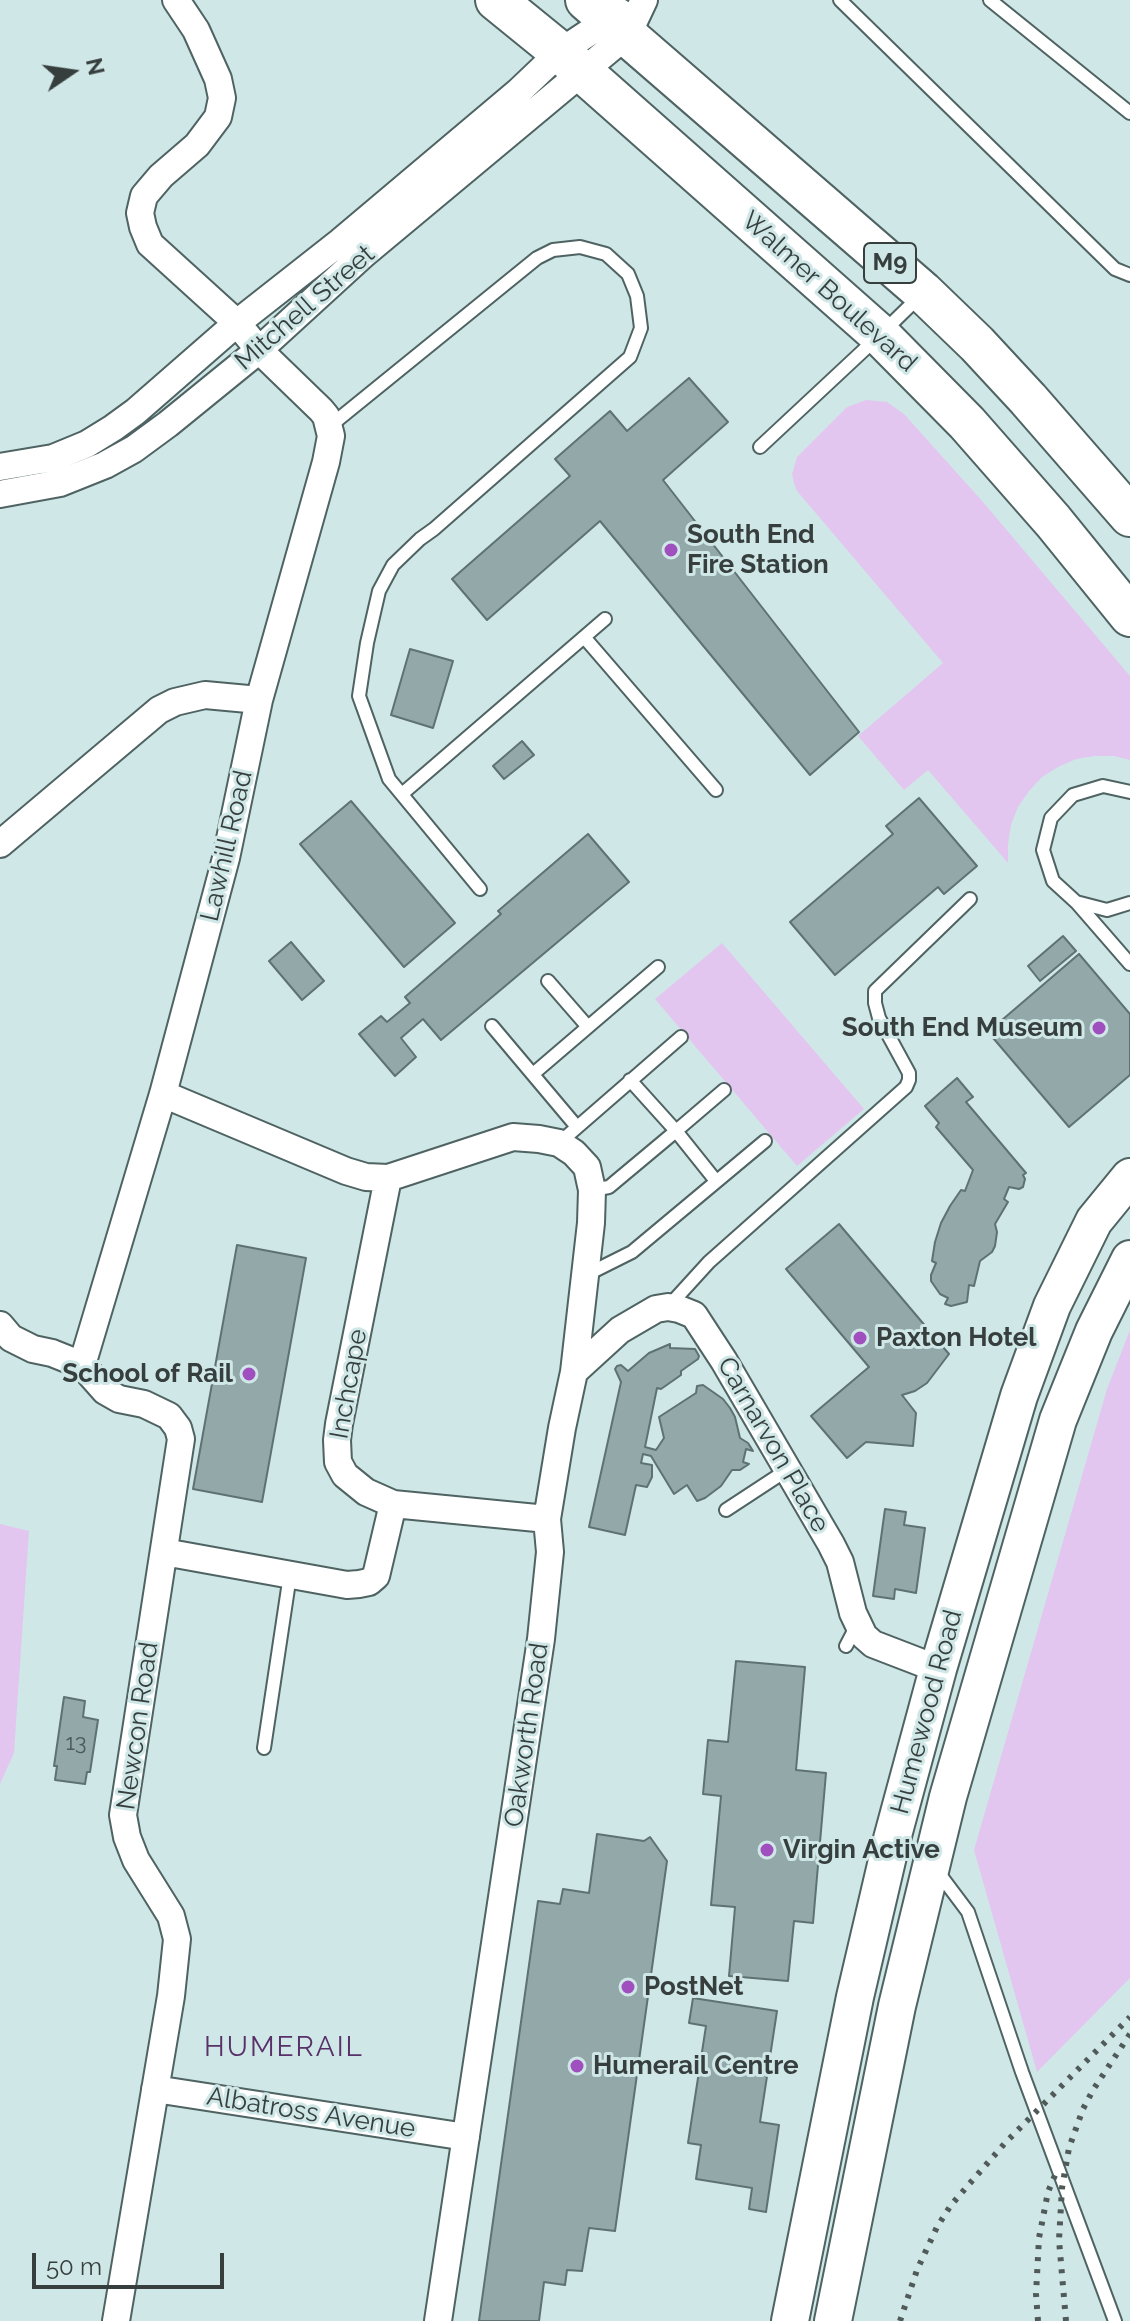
<!DOCTYPE html>
<style>
body{margin:0}
#map{position:relative;width:1130px;height:2321px;overflow:hidden;background:#d0e7e7;font-family:Raleway,sans-serif}
canvas{display:block}
.north{position:absolute;left:32px;top:32px;width:80px;height:80px;-webkit-text-stroke:6px #d0e7e7;paint-order:stroke;rotate:77deg;font-size:22px;font-weight:700;line-height:32px;text-align:center;color:#363f3e}
.north::after{content:'';display:block;margin:auto;width:28px;height:36px;background:#363f3e;clip-path:polygon(50% 0,100% 100%,50% 72%,0 100%)}
.scale{position:absolute;left:32px;top:2253px;width:192px;height:36px;box-sizing:border-box;border:4px solid #363f3e;border-top:0;padding-left:10px;font-size:24px;line-height:28px;white-space:nowrap;color:#363f3e;-webkit-text-stroke:6px #d0e7e7;paint-order:stroke}
</style>
<div id="map">
<canvas width="1130" height="2321"></canvas>
<div class="north">N</div>
<div class="scale">50 m</div>
</div>
<script>
const c = document.querySelector('canvas').getContext('2d');
c.lineJoin = 'round';
function fillPath(path, color) { c.fillStyle = color; c.fill(path, 'evenodd'); }
const toPath = rows => new Path2D(rows.map(r => 'M' + r).join(''));
function strokePath(path, color, width, dash) { c.strokeStyle = color; c.lineWidth = width; c.lineCap = dash ? 'butt' : 'round'; c.setLineDash(dash || []); c.stroke(path); }
function label(font, color, halo, rows, align = 'center') {
  c.font = font + ' Raleway,sans-serif'; c.lineWidth = 6; c.setLineDash([]); c.textBaseline = 'middle'; c.strokeStyle = halo; c.fillStyle = color; for (const [text, x, y, turn = 0] of rows) {
    c.save(); c.translate(x, y); c.rotate((+turn || 0) * Math.PI / 180); c.textAlign = isNaN(turn) ? turn : align; if (halo) c.strokeText(text, 0, 0); c.fillText(text, 0, 0); c.restore();
  }
}
fillPath(toPath([
 [866,400,887,402,904,414,983,502,1130,676,1130,760,1114,756,1095,756,1076,759,1058,767,1042,777,1029,791,1018,807,1011,825,1008,844,1008,863,928,770,904,790,858,736,943,663,797,491,794,483,792,474,797,457,847,407],
 [722,943,864,1109,797,1166,655,999],
 [1130,1330,1130,1978,1037,2072,974,1850,1107,1389],
 [0,1524,29,1531,14,1753,0,1784]
]), '#e3c6ef');
const building = toPath([
 [689,378,728,422,663,480,859,732,810,775,600,521,487,620,452,579,570,476,555,459,610,411,627,431,689,378],
 [410,649,453,661,433,728,391,715,410,649],
 [522,741,534,755,504,779,493,766,522,741],
 [919,798,977,866,944,894,938,887,835,975,790,922,893,834,886,826,919,798],
 [351,801,455,923,404,967,300,844,351,801],
 [588,834,629,882,441,1040,423,1019,401,1038,416,1057,395,1076,359,1034,381,1016,387,1022,410,1003,405,997,501,914,498,911,588,834],
 [1063,936,1076,951,1040,981,1028,966,1063,936],
 [291,942,324,981,302,1000,269,961,291,942],
 [1079,954,1130,1014,1130,1075,1069,1127,988,1032,1079,954],
 [957,1078,973,1097,966,1102,1026,1173,1023,1175,1025,1179,1023,1187,1019,1189,1009,1187,1004,1199,1008,1202,995,1224,997,1232,995,1246,992,1252,980,1261,974,1286,969,1285,967,1302,951,1306,945,1304,948,1298,940,1294,931,1281,931,1275,936,1263,932,1261,935,1242,941,1223,950,1206,961,1190,965,1191,973,1170,936,1127,939,1123,925,1106,957,1078],
 [839,1224,949,1354,927,1383,915,1391,902,1395,916,1413,913,1446,866,1442,847,1458,811,1416,869,1367,786,1269,839,1224],
 [237,1245,306,1258,262,1502,193,1489,237,1245],
 [670,1344,670,1348,695,1349,699,1356,698,1359,681,1371,681,1375,661,1389,657,1388,645,1447,656,1450,664,1438,659,1417,696,1393,697,1386,703,1385,723,1399,730,1408,735,1417,740,1438,748,1443,753,1451,746,1449,743,1462,749,1464,740,1470,732,1470,721,1486,705,1498,697,1501,687,1485,674,1494,651,1456,643,1454,641,1463,652,1465,652,1477,647,1487,636,1485,625,1535,589,1527,621,1382,615,1369,617,1366,621,1365,628,1371,649,1353,670,1344],
 [885,1509,906,1512,904,1525,925,1528,916,1593,895,1589,894,1599,873,1596,885,1509],
 [736,1661,805,1667,796,1770,826,1773,813,1923,794,1921,788,1981,729,1976,735,1907,711,1905,721,1796,703,1794,708,1740,728,1742,736,1661],
 [64,1697,85,1701,83,1717,98,1720,90,1772,87,1772,85,1784,55,1780,57,1766,54,1766,64,1697],
 [597,1834,644,1841,650,1837,667,1861,615,2231,589,2228,582,2271,567,2270,565,2285,544,2282,539,2321,479,2321,538,1901,560,1904,563,1889,589,1893,597,1834],
 [693,1998,777,2011,760,2122,779,2125,766,2212,749,2209,752,2188,696,2179,701,2145,688,2143,706,2026,689,2023,693,1998]
]);
fillPath(building, '#93a9a9');
strokePath(building, '#5e7272', 2);
const service = toPath([
 [840,0,1115,269,1130,275],
 [990,0,1130,113],
 [330,426,537,258,553,250,580,247,606,254,628,274,637,296,641,328,630,357,434,529,420,539,393,565,379,591,367,643,359,696,389,779,480,889],
 [760,447,880,335,921,295],
 [584,637,716,790],
 [1130,792,1103,786,1073,795,1051,818,1043,850,1053,881,1076,902,1107,910,1130,903],
 [402,794,605,619],
 [1077,903,1130,964],
 [548,981,588,1027],
 [492,1026,577,1127],
 [533,1074,658,967],
 [630,1080,676,1131,724,1090],
 [559,1143,681,1037],
 [592,1190,609,1187,676,1131,716,1181],
 [586,1275,632,1252,765,1141],
 [668,1307,709,1262,906,1087,909,1080,909,1073,879,1018,875,1003,875,991,970,899],
 [726,1510,787,1470],
 [846,1646,857,1625],
 [264,1748,290,1575],
 [938,1872,968,1912,1022,2072,1115,2321]
]);
const minor = toPath([
 [0,467,53,458,87,444,113,428,135,412,237,323,340,242,518,92,560,52,620,12],
 [0,494,60,483,105,465,134,449,168,424,259,350,364,254,628,34,644,0],
 [0,844,159,710,175,702,205,695,259,700],
 [163,1094,346,1171,366,1177,388,1178,513,1137,539,1139,559,1143,574,1153,587,1167,592,1190,591,1223,574,1372,562,1428,547,1519,550,1552,541,1639,438,2321],
 [388,1178,339,1424,337,1440,338,1462,345,1475,366,1492,393,1504,547,1519],
 [0,1325,11,1338,33,1349,52,1353,82,1365],
 [82,1365,163,1094,226,858,259,700,326,462,331,436,326,416,321,410,259,350,237,323,150,244,143,227,140,213,144,196,161,176,197,145,218,117,222,98,218,79,196,30,176,0],
 [82,1365,105,1391,119,1399,144,1404,169,1416,178,1428,181,1439,123,1815,127,1837,136,1860,171,1916,177,1939,171,1996,116,2321],
 [574,1372,620,1330,656,1309,668,1307,679,1309,694,1315,724,1361,831,1544,840,1562,853,1613,864,1636,873,1644,938,1669],
 [164,1552,347,1585,359,1584,369,1582,376,1576,393,1504],
 [155,2089,466,2137]
]);
const secondary = toPath([
 [790,2321,855,1997,892,1839,938,1669,1019,1396,1052,1306,1094,1221,1130,1177],
 [833,2321,897,2006,948,1797,1058,1420,1094,1331,1130,1259]
]);
const primary = toPath([
 [496,0,560,52,880,335,967,423,1053,521,1130,616],
 [586,0,923,292,977,344,1028,399,1130,516]
]);
strokePath(service, '#4e6362', 16);
strokePath(minor, '#4e6362', 30);
strokePath(secondary, '#4e6362', 40);
strokePath(primary, '#4e6362', 44);
strokePath(service, '#fff', 12);
strokePath(minor, '#fff', 26);
strokePath(secondary, '#fff', 36);
strokePath(primary, '#fff', 40);
strokePath(toPath([
 [900,2321,917,2270,937,2227,951,2205,1005,2143,1130,2017],
 [1038,2321,1036,2294,1039,2238,1048,2192,1058,2168],
 [1066,2321,1059,2240,1062,2188,1069,2148,1083,2109,1093,2090,1130,2034]
]), '#4f5a59', 6, [4, 8]);
for (const [x, y, r, color] of [
 [671,550,8,"#a04fbf"],
 [1099,1028,8,"#a04fbf"],
 [860,1338,8,"#a04fbf"],
 [249,1374,8,"#a04fbf"],
 [767,1850,8,"#a04fbf"],
 [628,1987,8,"#a04fbf"],
 [577,2066,8,"#a04fbf"]
]) { const dot = new Path2D(); dot.arc(x, y, r, 0, 2 * Math.PI); c.fillStyle = color; c.fill(dot); strokePath(dot, '#d0e7e7', 3); }
label('22px', '#4d5a59', null, [
 ["13",76,1743]
]);
for (const [x, y, w] of [
 [890,263,52]
]) { const box = new Path2D(); box.roundRect(x - w / 2, y - 20, w, 40, 6); c.fillStyle = '#d0e7e7'; c.fill(box); strokePath(box, '#363f3e', 2); }
label('bold 24px', '#363f3e', null, [
 ["M9",890,263]
]);
label('26px', '#363f3e', '#d0e7e7', [
 ["Walmer Boulevard",829,292,42],
 ["Mitchell Street",305,308,-41],
 ["Lawhill Road",227,846,-77],
 ["Inchcape",349,1384,-80],
 ["Carnarvon Place",773,1445,60],
 ["Humewood Road",927,1712,-75],
 ["Newcon Road",138,1726,-82],
 ["Oakworth Road",527,1735,-82],
 ["Albatross Avenue",311,2113,9]
]);
label('bold 26px', '#363f3e', '#d0e7e7', [
 ["South End",687,535],
 ["Fire Station",687,565],
 ["South End Museum",1083,1028,"right"],
 ["Paxton Hotel",876,1338],
 ["School of Rail",233,1374,"right"],
 ["Virgin Active",783,1850],
 ["PostNet",644,1987],
 ["Humerail Centre",593,2066]
], 'left');
c.letterSpacing = '2px';
label('28px', '#583168', '#d0e7e7', [
 ["HUMERAIL",284,2048]
]);
c.letterSpacing = '0px';
</script>
